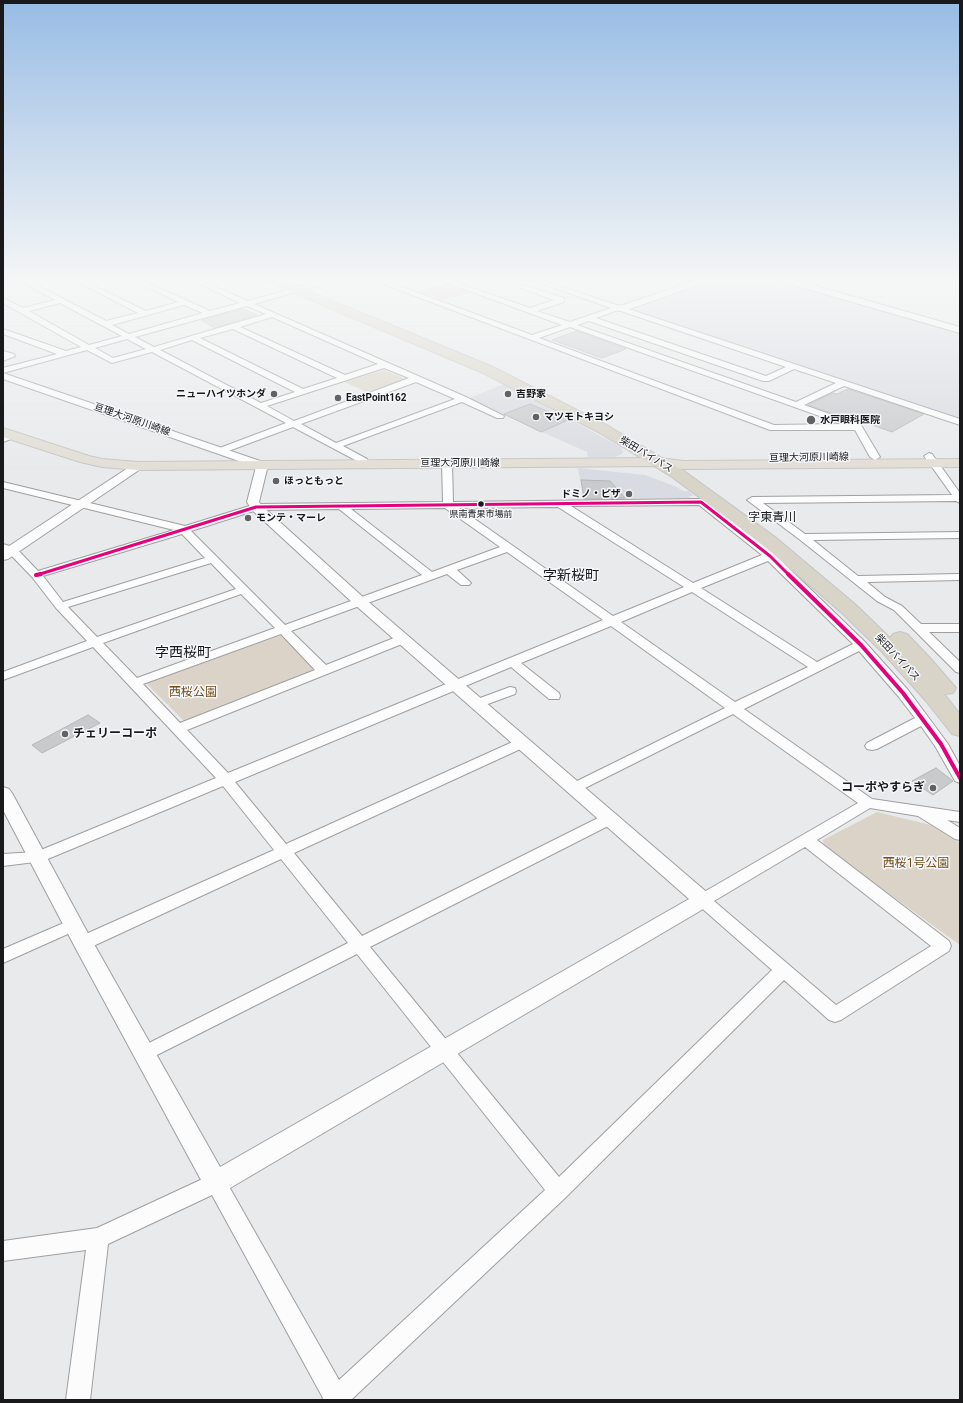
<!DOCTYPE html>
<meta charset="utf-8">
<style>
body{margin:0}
#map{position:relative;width:963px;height:1403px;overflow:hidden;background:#e9eaec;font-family:Roboto,sans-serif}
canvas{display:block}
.frame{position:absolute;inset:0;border:4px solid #19191b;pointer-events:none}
</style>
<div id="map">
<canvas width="963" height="1403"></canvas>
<div class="frame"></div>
</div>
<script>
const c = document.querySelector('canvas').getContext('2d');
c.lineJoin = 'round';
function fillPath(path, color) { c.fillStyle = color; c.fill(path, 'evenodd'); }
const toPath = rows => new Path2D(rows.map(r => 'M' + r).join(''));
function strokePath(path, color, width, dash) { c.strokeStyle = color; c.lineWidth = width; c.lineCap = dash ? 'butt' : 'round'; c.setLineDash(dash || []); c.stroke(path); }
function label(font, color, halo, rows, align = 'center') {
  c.font = font + ' Roboto,"Noto Sans JP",sans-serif'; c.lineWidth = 3; c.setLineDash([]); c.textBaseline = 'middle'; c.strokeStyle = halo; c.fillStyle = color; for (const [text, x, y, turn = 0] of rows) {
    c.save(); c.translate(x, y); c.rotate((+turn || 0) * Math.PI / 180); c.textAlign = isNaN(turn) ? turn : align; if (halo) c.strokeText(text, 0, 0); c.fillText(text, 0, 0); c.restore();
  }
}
fillPath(toPath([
 [724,278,773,278,960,332,960,418,633,310],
 [504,384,621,447,623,452,622,454,615,457,588,457,587,452,467,399],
 [578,468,645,475,677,487,683,491,689,491,694,496,689,496,691,498,584,499]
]), '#d9dbe2');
fillPath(toPath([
 [446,283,473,292,443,300,418,291],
 [384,370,406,379,367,392,344,382],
 [282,635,316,672,185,722,146,683],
 [877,812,931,825,960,843,960,945,824,847,823,840]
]), '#dbd3c8');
const building = toPath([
 [243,309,257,315,215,328,201,320,243,309],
 [576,331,626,349,602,358,552,340,576,331],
 [848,389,924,414,892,432,864,422,857,422,808,405,833,393,837,394,848,389],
 [530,404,568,420,541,432,504,414,530,404],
 [581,480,610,481,625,498,584,499,581,480],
 [88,715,100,723,42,753,32,745,88,715],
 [936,768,953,781,933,795,912,781,936,768]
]);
fillPath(building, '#c9cacc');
strokePath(building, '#b5b6b8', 1);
const minor = toPath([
 [15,278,23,278,106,321,138,313,70,278,78,278,146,311,178,302,129,278,137,278,210,311,240,303,187,278,195,278,248,301,332,278,342,278,341,279,254,304,466,397,504,416,503,418,497,418,462,402,343,446,367,459,369,464,364,467,361,466,359,462,293,427,223,453,217,453,215,451,217,449,286,423,152,352,112,363,87,350,3,373,3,368,57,354,3,334,3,329,66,351,81,347,3,303,3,298,23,308,55,300,15,278],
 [60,303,122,336,89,345,29,311,60,303],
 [184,305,203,313,129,334,112,325,184,305],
 [247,306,266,314,154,347,135,337,247,306],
 [272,317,378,364,345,375,240,327,272,317],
 [233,329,337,378,303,389,200,338,233,329],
 [127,339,146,349,113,358,95,348,127,339],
 [192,340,295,392,261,403,160,350,192,340],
 [384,368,409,378,294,421,267,406,384,368],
 [416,382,455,399,336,443,301,424,416,382],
 [369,278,378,278,532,335,562,325,434,278,443,278,530,308,554,300,492,278,501,278,564,298,564,302,537,311,570,322,611,308,526,278,535,278,960,419,960,425,844,386,804,405,861,425,880,457,875,460,870,457,855,430,770,430,370,279,369,278],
 [618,310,786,367,766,376,596,318,618,310],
 [589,321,763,381,769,381,794,369,836,383,796,402,577,325,589,321],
 [570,327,842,424,774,425,539,338,570,327],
 [3,351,14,354,15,356,3,361,3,351],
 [13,432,16,433,18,435,16,437,3,442,3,436,13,432],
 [929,453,932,454,960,493,960,503,956,501,763,503,805,534,960,532,960,538,813,540,858,576,960,574,960,580,867,582,885,597,902,606,921,624,960,624,960,632,929,632,960,662,960,673,956,672,894,610,877,601,799,539,747,500,752,497,952,495,924,456,929,453],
 [447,460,452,463,453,502,701,499,705,500,774,554,865,642,908,690,948,744,960,766,960,783,955,781,935,746,921,726,877,749,872,750,867,749,865,746,867,743,915,718,898,696,859,651,744,709,872,799,960,812,960,822,947,820,960,828,960,840,955,839,918,816,870,808,817,840,949,941,951,946,949,951,841,1020,835,1022,829,1020,784,980,565,1198,351,1400,322,1400,323,1398,212,1195,108,1244,90,1400,66,1400,86,1250,3,1261,3,1241,97,1228,209,1176,216,1174,223,1176,339,1380,545,1190,357,954,151,1058,145,1061,139,1058,136,1053,139,1048,348,943,281,859,89,948,83,949,77,948,75,943,77,938,274,850,223,786,43,861,3,866,3,854,36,852,216,778,93,647,3,680,3,672,87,641,56,608,32,577,8,552,3,551,3,544,16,548,38,571,174,530,3,488,3,482,185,526,256,504,443,502,442,463,447,460],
 [699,505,762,555,693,583,571,506,699,505],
 [558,507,684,587,613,616,459,508,558,507],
 [445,508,500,547,432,572,351,509,445,508],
 [339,509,422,575,285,625,191,531,257,510,339,509],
 [182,534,205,558,63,602,43,576,182,534],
 [507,552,603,620,228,773,187,730,407,642,409,639,407,636,399,636,326,665,291,631,447,574,461,585,469,585,471,583,469,581,457,570,507,552],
 [768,561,853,644,817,662,701,588,768,561],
 [211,563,236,589,97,637,68,607,211,563],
 [692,592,808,667,735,702,621,622,692,592],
 [241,594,275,628,137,678,103,643,241,594],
 [611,626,725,708,569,785,567,788,569,791,574,793,579,791,733,714,858,803,697,896,695,900,697,904,772,970,559,1177,370,947,614,823,616,819,614,815,609,814,604,815,362,936,294,853,527,746,529,743,527,740,522,739,517,740,286,844,235,782,511,667,549,699,559,699,560,696,559,693,521,663,611,626],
 [281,634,315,670,180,723,143,684,281,634],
 [805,847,931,946,836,1005,714,901,805,847],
 [510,687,515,688,516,691,515,694,477,708,472,707,470,704,472,701,510,687],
 [73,919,79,921,81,925,79,929,3,963,3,949,73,919]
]);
const tertiary = toPath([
 [702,278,714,278,713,280,627,310,618,311,614,308,615,306,623,305,702,278],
 [775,278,788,278,960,327,960,333,776,280,775,278],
 [3,373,266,463,268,465,259,502,261,505,364,598,710,895,713,900,710,905,225,1191,216,1195,207,1191,76,949,3,810,3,787,9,789,12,793,90,937,220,1167,689,899,354,604,252,510,247,502,256,467,3,379,3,373],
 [138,462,142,464,144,466,142,468,8,559,3,560,3,550,134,464,138,462]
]);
const primary = toPath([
 [3,428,89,456,102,459,138,462,658,458,684,461,960,459,960,467,684,469,658,466,138,470,102,467,80,462,3,437,3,428]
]);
const trunk = toPath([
 [261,278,277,278,493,367,610,427,684,471,775,537,856,605,890,638,893,634,900,632,907,634,930,658,956,688,953,693,944,694,960,714,960,736,952,734,926,701,882,652,842,613,763,545,672,477,600,433,483,373,263,280,261,278]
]);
strokePath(minor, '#9e9fa1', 2);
strokePath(tertiary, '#9e9fa1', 2);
strokePath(primary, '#c5c5c6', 2);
strokePath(trunk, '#c5c5c6', 2);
fillPath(minor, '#fcfcfc');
fillPath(tertiary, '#fcfcfc');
fillPath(primary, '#e2ded5');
fillPath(trunk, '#d9d4c8');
strokePath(toPath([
 [37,575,256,507,701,502,770,556,789,575]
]), '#e5007d', 3);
strokePath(toPath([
 [788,574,861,645,903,693,941,744,960,778],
 [36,575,41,574]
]), '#e5007d', 4);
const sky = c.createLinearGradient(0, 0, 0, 474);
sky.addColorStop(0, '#98bce5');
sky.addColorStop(0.59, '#f5f6f6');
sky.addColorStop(1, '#f5f6f600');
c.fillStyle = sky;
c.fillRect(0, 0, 963, 474);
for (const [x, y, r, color] of [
 [274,394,4,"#626264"],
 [508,394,4,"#626264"],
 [338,398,4,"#626264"],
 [536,417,4,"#626264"],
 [811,420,5,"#626264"],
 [276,481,4,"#626264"],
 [629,494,4,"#626264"],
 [481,504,3.5,"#19191b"],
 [248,518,4,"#626264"],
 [65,734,4,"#626264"],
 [933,788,4,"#626264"]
]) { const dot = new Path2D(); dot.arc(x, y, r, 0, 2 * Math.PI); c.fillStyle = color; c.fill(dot); strokePath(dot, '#f6f7fa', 1.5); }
label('9px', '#19191b', '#f6f7fa', [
 ["県南青果市場前",481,515]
]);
label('bold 10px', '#19191b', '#f6f7fa', [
 ["ニューハイツホンダ",266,394,"right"],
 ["吉野家",516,394],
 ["EastPoint162",346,398],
 ["マツモトキヨシ",544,417],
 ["水戸眼科医院",820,420],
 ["ほっともっと",284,481],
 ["ドミノ・ピザ",621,494,"right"],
 ["モンテ・マーレ",256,518]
], 'left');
label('10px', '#19191b', '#f6f7fa', [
 ["亘理大河原川崎線",132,420,19],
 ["柴田バイパス",646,455,31],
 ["亘理大河原川崎線",809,458,-1],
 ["亘理大河原川崎線",460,463],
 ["柴田バイパス",897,658,47]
]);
label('12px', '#19191b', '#f6f7fa', [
 ["字東青川",772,518]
]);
label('12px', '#6f4f19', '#f6f7fa', [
 ["西桜公園",193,693],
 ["西桜1号公園",916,864]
]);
label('bold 12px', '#19191b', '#f6f7fa', [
 ["チェリーコーポ",73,734],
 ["コーポやすらぎ",925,788,"right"]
], 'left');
label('14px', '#19191b', '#f6f7fa', [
 ["字新桜町",571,576],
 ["字西桜町",183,653]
]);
</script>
